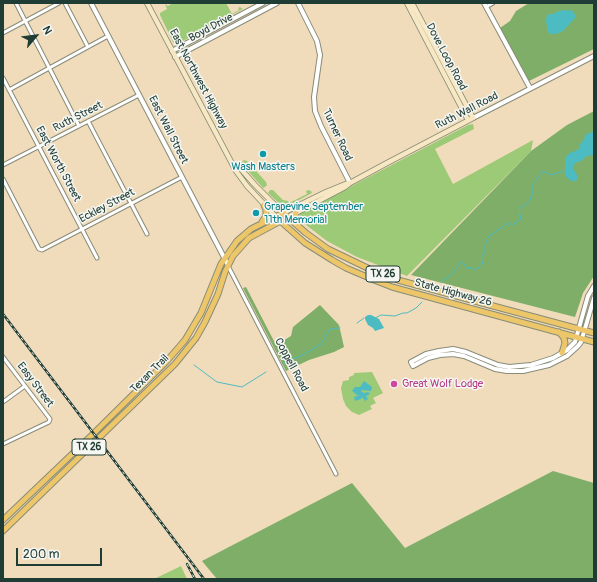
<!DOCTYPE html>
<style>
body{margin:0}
#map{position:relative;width:597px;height:582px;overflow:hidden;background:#f0dcbb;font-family:Pangolin,sans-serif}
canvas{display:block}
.frame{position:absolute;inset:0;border:4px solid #1f3d34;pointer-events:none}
.north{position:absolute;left:16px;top:16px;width:40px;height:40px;-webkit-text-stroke:3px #f6f6f2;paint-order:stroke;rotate:62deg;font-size:11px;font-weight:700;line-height:16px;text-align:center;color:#1f3d34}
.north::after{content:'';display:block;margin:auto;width:14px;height:18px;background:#1f3d34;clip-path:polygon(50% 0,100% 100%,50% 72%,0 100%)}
.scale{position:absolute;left:16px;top:548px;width:86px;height:18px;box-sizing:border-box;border:2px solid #1f3d34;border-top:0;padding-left:5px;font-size:12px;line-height:14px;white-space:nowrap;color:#1f3d34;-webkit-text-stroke:3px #f6f6f2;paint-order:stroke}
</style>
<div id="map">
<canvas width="597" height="582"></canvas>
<div class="frame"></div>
<div class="north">N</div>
<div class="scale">200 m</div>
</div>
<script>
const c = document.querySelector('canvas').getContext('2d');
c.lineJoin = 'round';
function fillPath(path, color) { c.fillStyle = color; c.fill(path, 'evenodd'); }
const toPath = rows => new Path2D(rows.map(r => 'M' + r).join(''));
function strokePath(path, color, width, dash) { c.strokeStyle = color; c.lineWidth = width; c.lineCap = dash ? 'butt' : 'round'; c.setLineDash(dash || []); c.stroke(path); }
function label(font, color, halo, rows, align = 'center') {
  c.font = font + ' Pangolin,sans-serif'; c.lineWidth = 3; c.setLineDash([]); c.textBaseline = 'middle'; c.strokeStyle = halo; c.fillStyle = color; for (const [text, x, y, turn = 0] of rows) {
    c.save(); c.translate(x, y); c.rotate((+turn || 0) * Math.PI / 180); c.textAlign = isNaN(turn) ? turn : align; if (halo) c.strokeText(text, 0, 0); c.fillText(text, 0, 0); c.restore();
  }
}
fillPath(toPath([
 [173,3,226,3,232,14,239,10,238,8,240,7,243,9,177,44,173,42,160,15,160,13,167,9,165,4,168,6],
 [473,124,474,129,435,149,453,184,533,140,531,151,407,276,357,257,327,241,297,218,300,213,468,125],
 [244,160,247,161,266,182,267,185,265,187,263,188,241,163],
 [270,190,273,190,283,200,288,201,289,203,307,194,306,191,308,190,311,191,312,193,284,208,268,193],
 [372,372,383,393,373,398,376,403,370,406,372,409,359,415,352,412,346,406,343,399,341,388,343,381,349,380,349,377,354,375,354,373],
 [181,566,187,579,154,579]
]), '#9dca77');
fillPath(toPath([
 [529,3,594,3,594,49,529,81,500,28,510,21,516,11],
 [594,111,594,276,583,293,575,317,411,275,531,151,567,125],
 [246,287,276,345,291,336,293,327,320,305,339,325,344,347,334,352,309,360,286,371,243,288],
 [553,471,594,483,594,579,217,579,202,561,352,483,405,548]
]), '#7eae68');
fillPath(toPath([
 [564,10,573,11,576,17,563,31,556,34,550,34,548,32,546,21,547,15,550,14,554,14,556,12],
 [594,131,594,155,587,156,581,161,575,163,573,168,578,177,576,181,571,181,565,176,565,159,568,154,579,149,580,144,584,140,585,135],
 [368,315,371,315,379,319,384,328,375,331,373,328,368,325,365,319,365,317],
 [364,381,372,387,371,391,362,390,361,391,364,393,368,392,370,394,366,396,368,399,365,401,362,397,361,399,355,401,354,397,360,395,357,395,352,391,355,387,360,387]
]), '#4dbcc2');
strokePath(toPath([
 [441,282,451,275,461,262,463,262,466,268,473,268,474,270,478,268,483,263,481,258,485,252,485,245,489,236,508,223,512,225,521,219,519,209,529,202,533,191,533,184,543,171,551,175,565,171],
 [375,318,381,315,395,316,403,313,407,313,416,308,422,302],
 [357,323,364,318],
 [283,363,303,355,321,344,330,329,340,328],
 [194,365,217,382,242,387,266,372]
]), '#4dbcc2', 1);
const minor = toPath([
 [16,3,79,126],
 [65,3,88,47],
 [486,7,493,3],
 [3,33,59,3],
 [3,78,97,258],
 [9,90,108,36],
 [88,121,147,234],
 [3,165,139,95],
 [3,179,39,249,42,250,182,177],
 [228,266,336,474],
 [3,357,50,419,49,422,3,444],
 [3,402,25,386]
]);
const tertiary = toPath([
 [91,3,228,265],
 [298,3,317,41,320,55,314,97,315,111,321,126,350,183],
 [484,3,530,88],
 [172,51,263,3],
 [175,57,277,3],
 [473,118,594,56],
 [594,286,588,296,575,342,567,350,553,358,531,365,509,367,498,365,466,352,453,349,439,351,426,354,411,362,413,366,428,358,440,355,453,354,464,356,495,369,507,371,523,371,549,365,567,356,578,346,581,342,594,298]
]);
const secondary = toPath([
 [147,3,236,171,247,186,276,217],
 [407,3,468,120],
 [233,164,240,168,255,185,283,213,326,192,348,183],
 [288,217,345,187,350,183,387,163,473,118,412,3]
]);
const primary = toPath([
 [296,212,295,218,298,225],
 [278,219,305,243,332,260,346,268,374,280,392,287,594,342],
 [262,222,266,216,266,210,264,205],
 [559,332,564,338,565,343,562,353],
 [3,520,91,436,166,362,185,340,201,313,221,264,237,241,251,229,283,213,306,233,328,249,378,273,398,280,482,303,594,333],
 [3,531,175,364,196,338,205,322,218,294,225,272,233,256,249,238,288,217]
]);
strokePath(minor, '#888c78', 5);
strokePath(tertiary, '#888c78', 6);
strokePath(secondary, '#888c78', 6);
strokePath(primary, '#888c78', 7);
strokePath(minor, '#fff', 3);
strokePath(tertiary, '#fff', 4);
strokePath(secondary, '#f7e8c3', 4.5);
strokePath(primary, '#ecc669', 5);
const rail = toPath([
 [3,314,204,579],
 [187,564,195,579]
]);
strokePath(rail, '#1f3d34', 2.5);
strokePath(rail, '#f6f6f2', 1, [3]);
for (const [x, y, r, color] of [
 [263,154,4,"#0f9aa8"],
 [256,213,4,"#0f9aa8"],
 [394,384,4,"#d1479c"]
]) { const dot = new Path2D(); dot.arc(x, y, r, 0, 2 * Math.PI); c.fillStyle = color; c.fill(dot); strokePath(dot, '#f6f6f2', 1.5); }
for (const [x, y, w] of [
 [383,274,34],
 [89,447,34]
]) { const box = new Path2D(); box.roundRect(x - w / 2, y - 8, w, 16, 3); c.fillStyle = '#f6f6f2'; c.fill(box); strokePath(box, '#1f3d34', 1); }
label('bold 10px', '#1f3d34', null, [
 ["TX 26",383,274],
 ["TX 26",89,447]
]);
label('11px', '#1f3d34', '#f6f6f2', [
 ["Boyd Drive",211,28,-28],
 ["Dove Loop Road",446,57,62],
 ["East Northwest Highway",198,79,62],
 ["Ruth Wall Road",467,111,-27],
 ["Ruth Street",78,117,-27],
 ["East Wall Street",168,130,63],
 ["Turner Road",337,135,65],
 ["East Worth Street",58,164,62],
 ["Eckley Street",107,206,-28],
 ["State Highway 26",453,293,15],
 ["Coppell Road",291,365,62],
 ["Texan Trail",150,374,-45],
 ["Easy Street",35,385,53]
]);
label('11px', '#0d838f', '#f6f6f2', [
 ["Wash Masters",263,167],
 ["Grapevine September",264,207,"left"],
 ["11th Memorial",264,220,"left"]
]);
label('11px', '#b23c85', '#f6f6f2', [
 ["Great Wolf Lodge",402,384]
], 'left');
</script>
